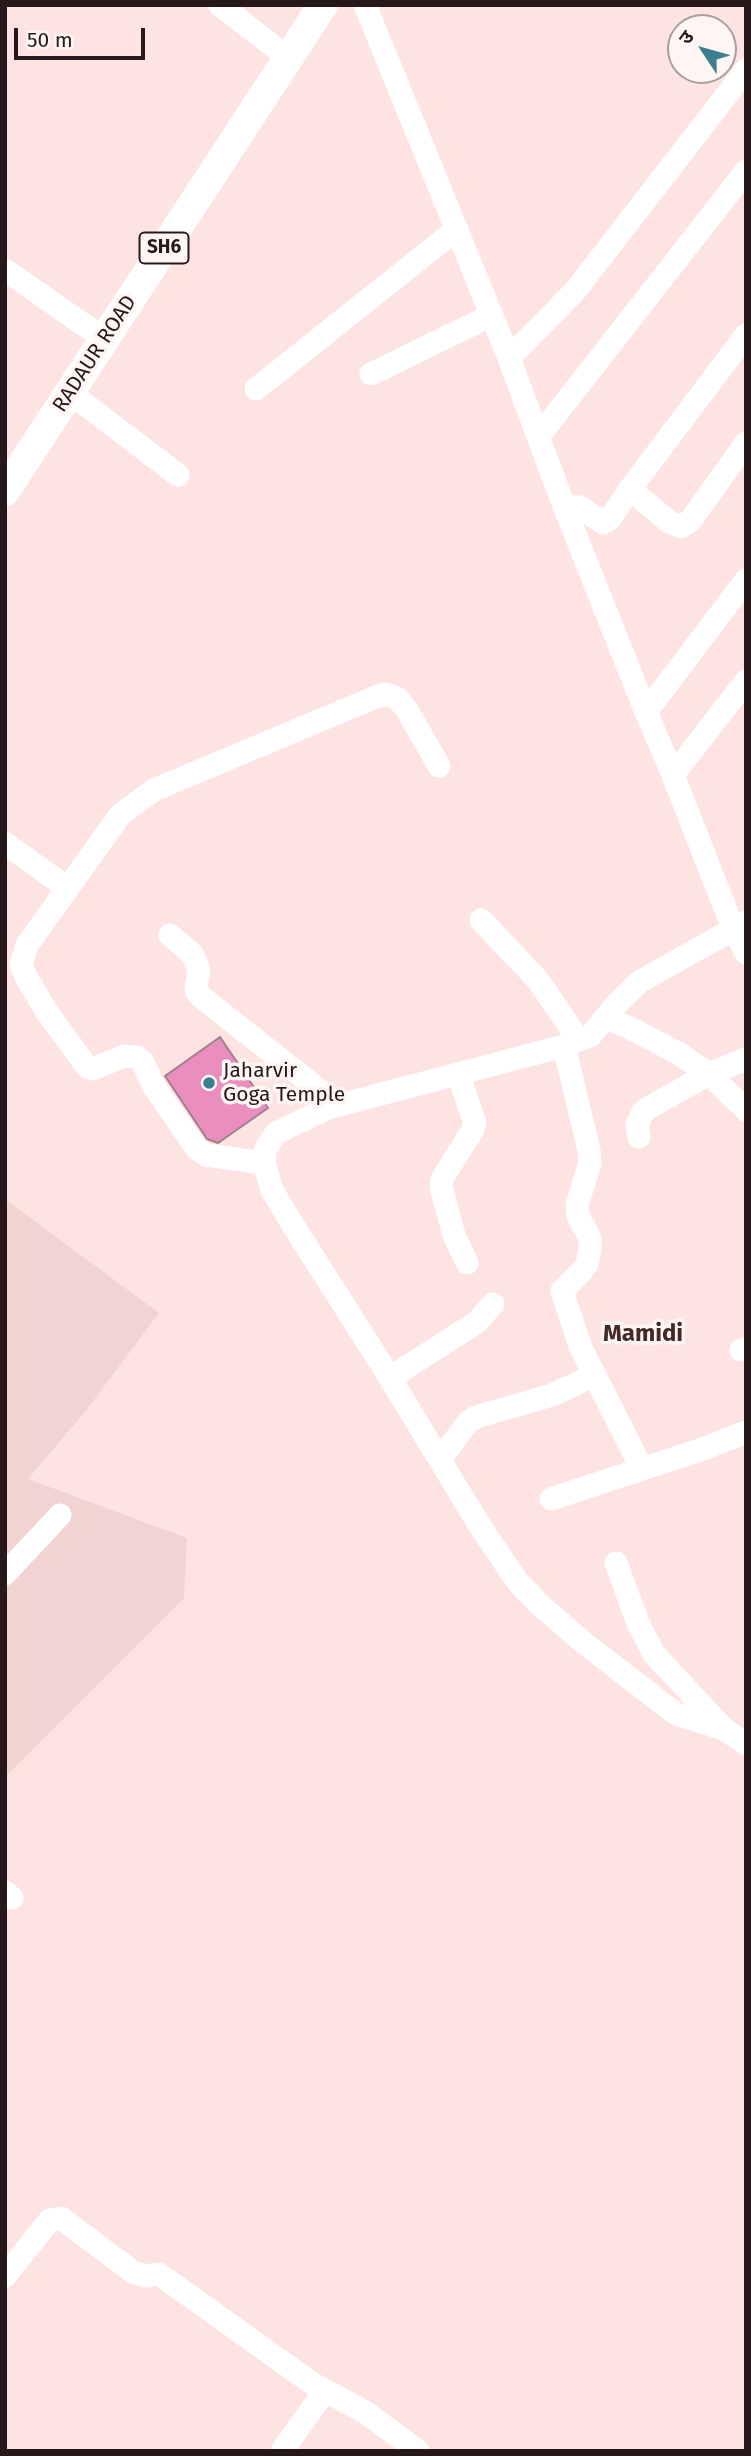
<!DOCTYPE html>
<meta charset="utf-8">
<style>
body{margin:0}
#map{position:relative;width:751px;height:2456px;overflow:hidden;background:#fde4e2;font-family:"Fira Sans","Noto Sans Devanagari",sans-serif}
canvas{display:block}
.frame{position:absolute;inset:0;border:7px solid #271919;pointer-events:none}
.north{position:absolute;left:667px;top:14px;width:70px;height:70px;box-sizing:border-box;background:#fef6f5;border:2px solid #a89e9d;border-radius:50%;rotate:306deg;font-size:19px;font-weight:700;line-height:28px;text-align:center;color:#271919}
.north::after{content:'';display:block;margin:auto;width:24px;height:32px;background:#3c7f8f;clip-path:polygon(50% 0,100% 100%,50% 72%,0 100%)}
.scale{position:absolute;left:14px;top:28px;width:131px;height:32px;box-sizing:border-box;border:4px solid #271919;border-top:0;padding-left:9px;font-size:21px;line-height:24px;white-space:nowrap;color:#271919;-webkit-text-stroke:5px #fef6f5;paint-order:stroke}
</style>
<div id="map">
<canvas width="751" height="2456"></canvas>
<div class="frame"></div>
<div class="north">उ</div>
<div class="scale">50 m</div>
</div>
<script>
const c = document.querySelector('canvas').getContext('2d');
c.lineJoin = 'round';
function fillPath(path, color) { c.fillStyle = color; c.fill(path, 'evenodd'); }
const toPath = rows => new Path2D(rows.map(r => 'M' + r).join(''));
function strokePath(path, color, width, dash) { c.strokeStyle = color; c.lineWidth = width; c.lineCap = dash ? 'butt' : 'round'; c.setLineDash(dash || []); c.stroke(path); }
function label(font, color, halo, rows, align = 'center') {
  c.font = font + ' "Fira Sans",sans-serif'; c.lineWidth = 7; c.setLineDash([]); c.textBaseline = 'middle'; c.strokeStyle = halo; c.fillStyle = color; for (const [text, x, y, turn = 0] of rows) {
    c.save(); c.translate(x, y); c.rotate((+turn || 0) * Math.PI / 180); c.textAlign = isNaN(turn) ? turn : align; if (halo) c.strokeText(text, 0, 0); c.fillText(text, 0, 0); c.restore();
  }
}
fillPath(toPath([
 [5,1199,159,1313,88,1408,28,1479,187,1538,184,1598,5,1777]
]), '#f1d3d1');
const building = toPath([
 [220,1037,268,1108,218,1143,207,1139,165,1076,220,1037]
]);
fillPath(building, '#ea8fbd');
strokePath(building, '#9f7e8d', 2);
strokePath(toPath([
 [220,5,274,47],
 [365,5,509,358,564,506,646,712,673,775,733,928,746,953],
 [5,270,90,329],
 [509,358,575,291,746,70],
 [371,374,492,315],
 [256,389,457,229],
 [70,393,178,475],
 [539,436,746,171],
 [630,489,669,522,681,527,691,520,746,443],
 [564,506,580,507,603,523,610,519,630,489,746,335],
 [646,712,746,580],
 [673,775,746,681],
 [5,843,66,887],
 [481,920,537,979,579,1040],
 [170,935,192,954,196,962,199,970,196,989,199,995,338,1105],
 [606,1018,630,1028,678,1053,709,1074,746,1110],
 [564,1046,589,1150,590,1163,577,1205,578,1216,590,1238,590,1250,587,1264,581,1272,562,1291,580,1346,642,1469],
 [458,1074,475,1123,472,1131,442,1179,441,1187,454,1235,467,1263],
 [639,1137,637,1124,643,1112,648,1108,709,1074,746,1059],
 [264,1163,206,1155,197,1149,155,1088,142,1061,136,1057,124,1056,93,1069,87,1067,47,1012,26,977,21,965,27,945,120,815,154,790,378,696,386,694,397,698,407,710,439,766],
 [741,1350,746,1349],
 [390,1378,477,1322,493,1304],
 [440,1460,468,1422,476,1417,552,1395,595,1375],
 [551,1499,703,1449,746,1432],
 [616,1563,638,1623,654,1654,724,1729,746,1744],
 [5,1574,60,1515],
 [724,1729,676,1714,584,1643,540,1605,517,1581,480,1526,387,1373,291,1222,272,1190,264,1163,265,1150,276,1133,328,1108,564,1046,591,1035,616,1005,639,982,746,922],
 [5,1892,12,1898],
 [5,2276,50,2220,61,2218,133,2272,145,2276,159,2274,313,2384,365,2412,418,2451],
 [282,2451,324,2392]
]), '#fff', 23);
strokePath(toPath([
 [5,491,323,5]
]), '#fff', 30);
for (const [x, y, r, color] of [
 [209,1083,7,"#3c7f8f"]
]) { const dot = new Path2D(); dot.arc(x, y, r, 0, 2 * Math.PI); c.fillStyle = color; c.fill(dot); strokePath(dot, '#fef6f5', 2.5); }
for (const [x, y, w] of [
 [164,248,49]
]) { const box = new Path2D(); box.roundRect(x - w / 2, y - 15.5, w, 31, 5); c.fillStyle = '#fef6f5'; c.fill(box); strokePath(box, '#271919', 2); }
label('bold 19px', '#271919', null, [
 ["SH6",164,248]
]);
label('21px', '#271919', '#fef6f5', [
 ["RADAUR ROAD",95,354,-57]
]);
label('21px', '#271919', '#fef6f5', [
 ["Jaharvir",223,1071],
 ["Goga Temple",223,1095]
], 'left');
label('bold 24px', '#462827', '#fef6f5', [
 ["Mamidi",643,1334]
]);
</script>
